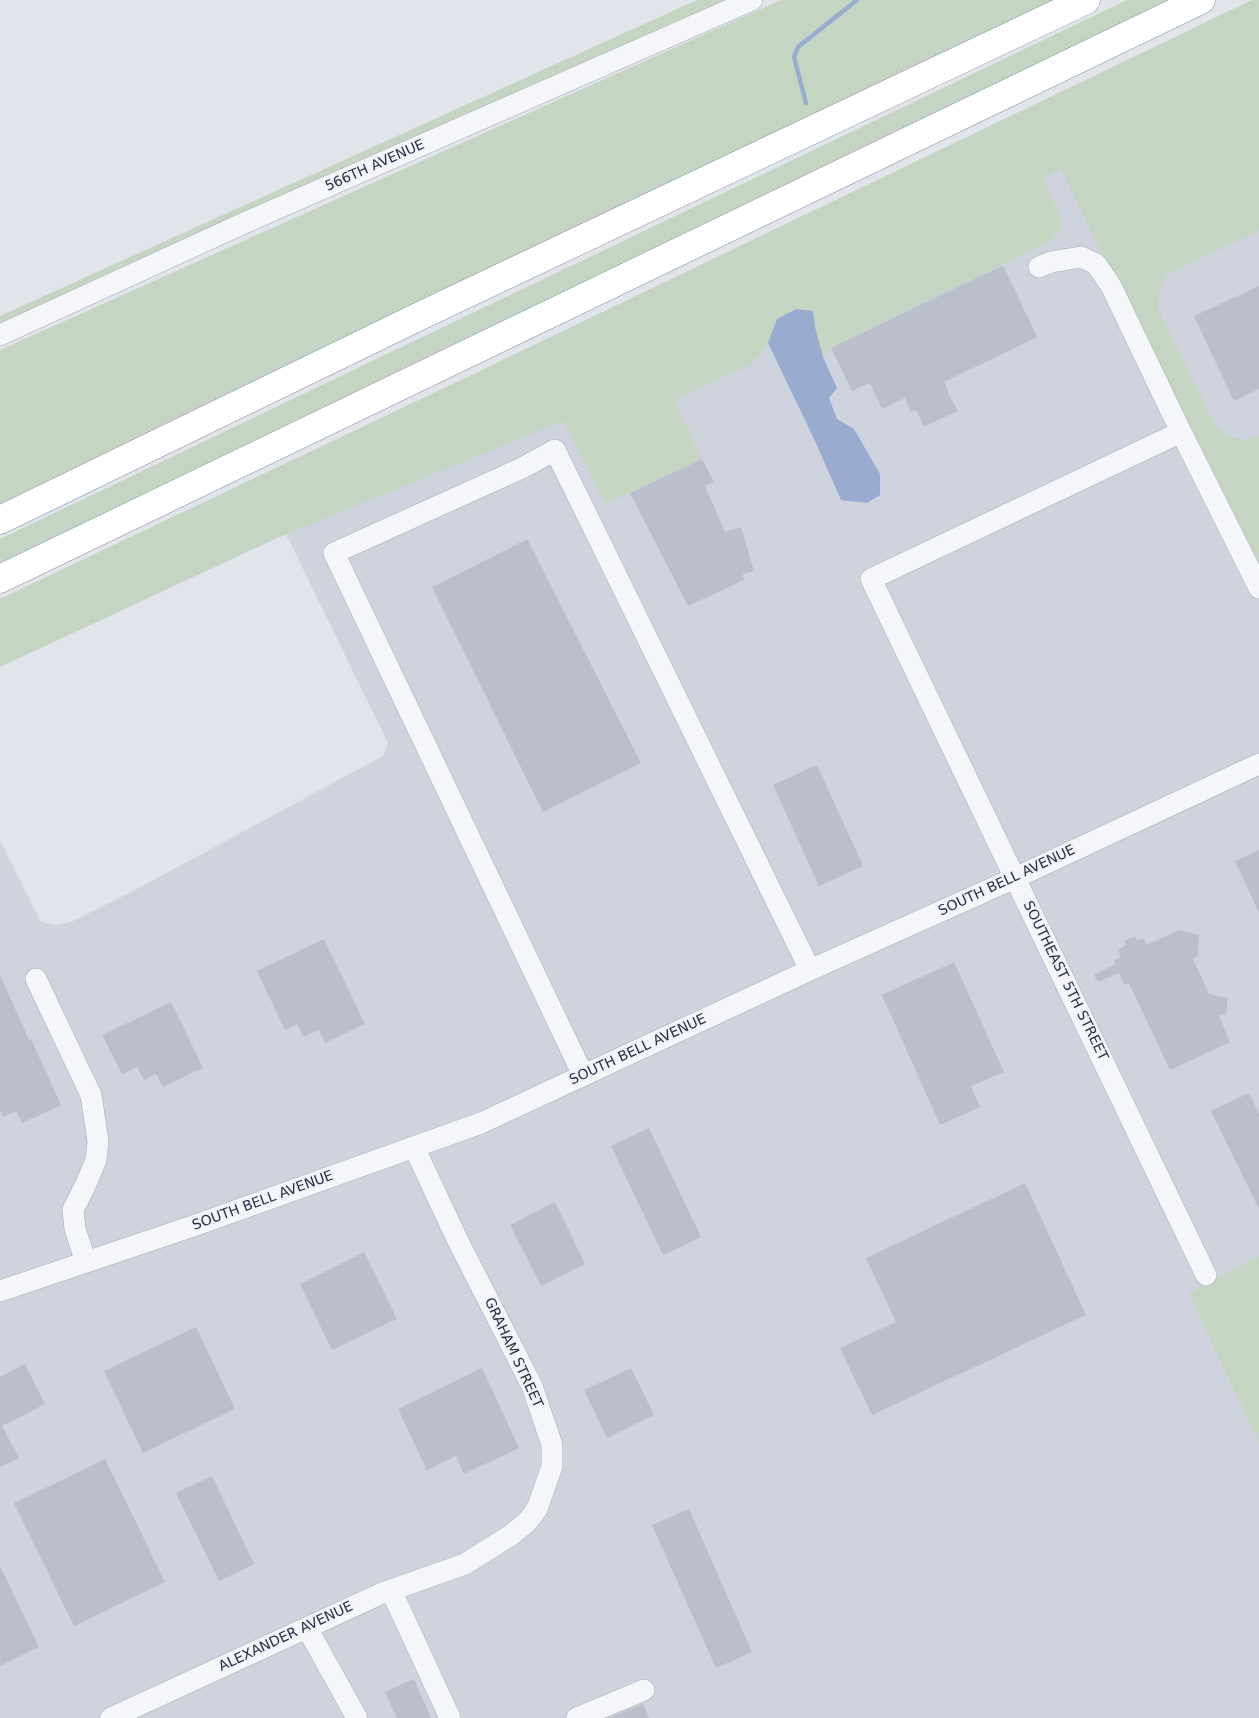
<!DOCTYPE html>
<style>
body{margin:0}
canvas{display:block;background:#e2e4ec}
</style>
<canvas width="1259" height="1718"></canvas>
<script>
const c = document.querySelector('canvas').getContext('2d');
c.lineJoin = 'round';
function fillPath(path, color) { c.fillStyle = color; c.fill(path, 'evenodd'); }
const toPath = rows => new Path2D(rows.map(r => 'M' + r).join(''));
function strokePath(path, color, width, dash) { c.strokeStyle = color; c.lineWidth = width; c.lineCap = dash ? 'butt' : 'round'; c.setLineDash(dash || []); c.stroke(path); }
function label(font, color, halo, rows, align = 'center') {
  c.font = font + ' "DejaVu Sans",sans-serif'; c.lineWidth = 4.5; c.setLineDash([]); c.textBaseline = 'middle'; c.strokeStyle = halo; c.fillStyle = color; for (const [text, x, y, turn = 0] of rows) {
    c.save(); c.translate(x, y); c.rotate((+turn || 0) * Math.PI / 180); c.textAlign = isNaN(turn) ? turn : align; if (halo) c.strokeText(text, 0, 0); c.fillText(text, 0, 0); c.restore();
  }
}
fillPath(toPath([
 [1259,69,1259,1256,1188,1293,1259,1443,1259,1718,0,1718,0,840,41,922,56,925,71,922,135,890,383,756,388,743,286,534]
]), '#cfd3de');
fillPath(toPath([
 [697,0,736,0,0,331,0,316],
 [781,0,1060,0,0,506,0,350],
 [1127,0,1186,0,0,565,0,539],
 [1252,0,1259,0,1259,230,1167,275,1159,294,1158,309,1215,425,1227,436,1247,440,1259,435,1259,573,1218,493,1061,169,1043,179,1060,214,1061,228,1052,240,831,348,823,357,815,327,813,311,777,319,768,343,752,364,674,400,702,459,605,504,563,421,275,539,0,667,0,599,463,379],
 [1259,1256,1259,1443,1188,1293]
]), '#c4d6c2');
fillPath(toPath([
 [796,309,813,311,815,327,823,357,837,388,829,398,837,419,854,429,880,474,880,495,867,503,841,500,815,441,768,343,777,319]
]), '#99accf');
strokePath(toPath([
 [806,103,794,57,798,47,857,0]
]), '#99accf', 4.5);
fillPath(toPath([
 [1003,265,1037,337,944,382,951,399,958,411,924,427,916,410,911,412,905,398,882,409,870,383,852,391,831,348],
 [1259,286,1259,389,1234,401,1194,316],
 [702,459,714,482,705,486,725,532,741,527,754,571,743,574,744,580,688,606,630,493],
 [527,539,641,763,543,812,432,587],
 [817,765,863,866,819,886,773,785],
 [1259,850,1259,913,1235,861],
 [1179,930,1199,935,1198,955,1193,959,1209,994,1228,998,1226,1014,1219,1016,1230,1042,1170,1070,1129,983,1124,985,1119,973,1098,982,1094,975,1115,964,1114,960,1121,957,1118,950,1126,945,1124,941,1135,936,1137,941,1144,938,1146,945],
 [324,939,365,1024,325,1043,319,1030,304,1037,297,1024,285,1030,257,971],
 [954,962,1004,1072,971,1086,980,1107,940,1125,882,995],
 [0,975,29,1040,31,1039,61,1105,22,1123,16,1111,3,1117,0,1110],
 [171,1002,203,1068,163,1087,156,1074,144,1080,137,1067,122,1074,102,1035],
 [1249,1093,1259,1114,1259,1209,1211,1111],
 [649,1128,701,1237,663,1255,611,1146],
 [1025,1183,1086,1315,872,1415,840,1348,896,1322,866,1258],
 [555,1202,585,1264,541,1286,510,1225],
 [364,1252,397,1319,332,1350,300,1284],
 [196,1327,235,1409,143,1453,104,1371],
 [25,1364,45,1404,2,1426,19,1458,0,1467,0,1377],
 [482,1368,519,1448,464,1474,456,1456,427,1470,398,1409],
 [631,1368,654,1415,607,1438,584,1390],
 [105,1459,165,1582,74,1626,14,1503],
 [212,1476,254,1564,219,1581,176,1493],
 [689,1509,752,1652,716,1668,652,1525],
 [0,1566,39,1647,0,1666],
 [414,1679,431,1718,397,1718,385,1692],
 [643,1704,649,1718,609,1718]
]), '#bbbfcc');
const minor = toPath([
 [1039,267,1051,262,1081,257,1096,264,1111,286,1181,432,1259,588],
 [0,335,242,224,752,0],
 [1181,432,871,579,1206,1275],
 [36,979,91,1095,98,1141,96,1160,85,1186,73,1210,75,1229,86,1262],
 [583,1075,334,553,522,468,555,450,810,970],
 [0,1291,196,1225,481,1123,810,970,1015,878,1259,764],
 [391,1590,450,1718],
 [307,1628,357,1718],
 [111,1718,380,1594,465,1564,511,1535,527,1522,537,1509,552,1466,552,1445,532,1386,458,1241,414,1147],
 [577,1718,644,1690]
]);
const highway = toPath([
 [0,520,422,315,1086,0],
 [0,579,1201,0]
]);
strokePath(minor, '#a6aab7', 22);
strokePath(highway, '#878ea4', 29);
strokePath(minor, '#f5f6f9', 21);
strokePath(highway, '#fff', 28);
label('14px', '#282e45', '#f2f3f8', [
 ["566TH AVENUE",375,166,-24],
 ["SOUTH BELL AVENUE",1007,881,-25],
 ["SOUTHEAST 5TH STREET",1065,981,64],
 ["SOUTH BELL AVENUE",638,1050,-25],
 ["SOUTH BELL AVENUE",263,1201,-20],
 ["GRAHAM STREET",513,1353,65],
 ["ALEXANDER AVENUE",286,1637,-25]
]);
</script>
